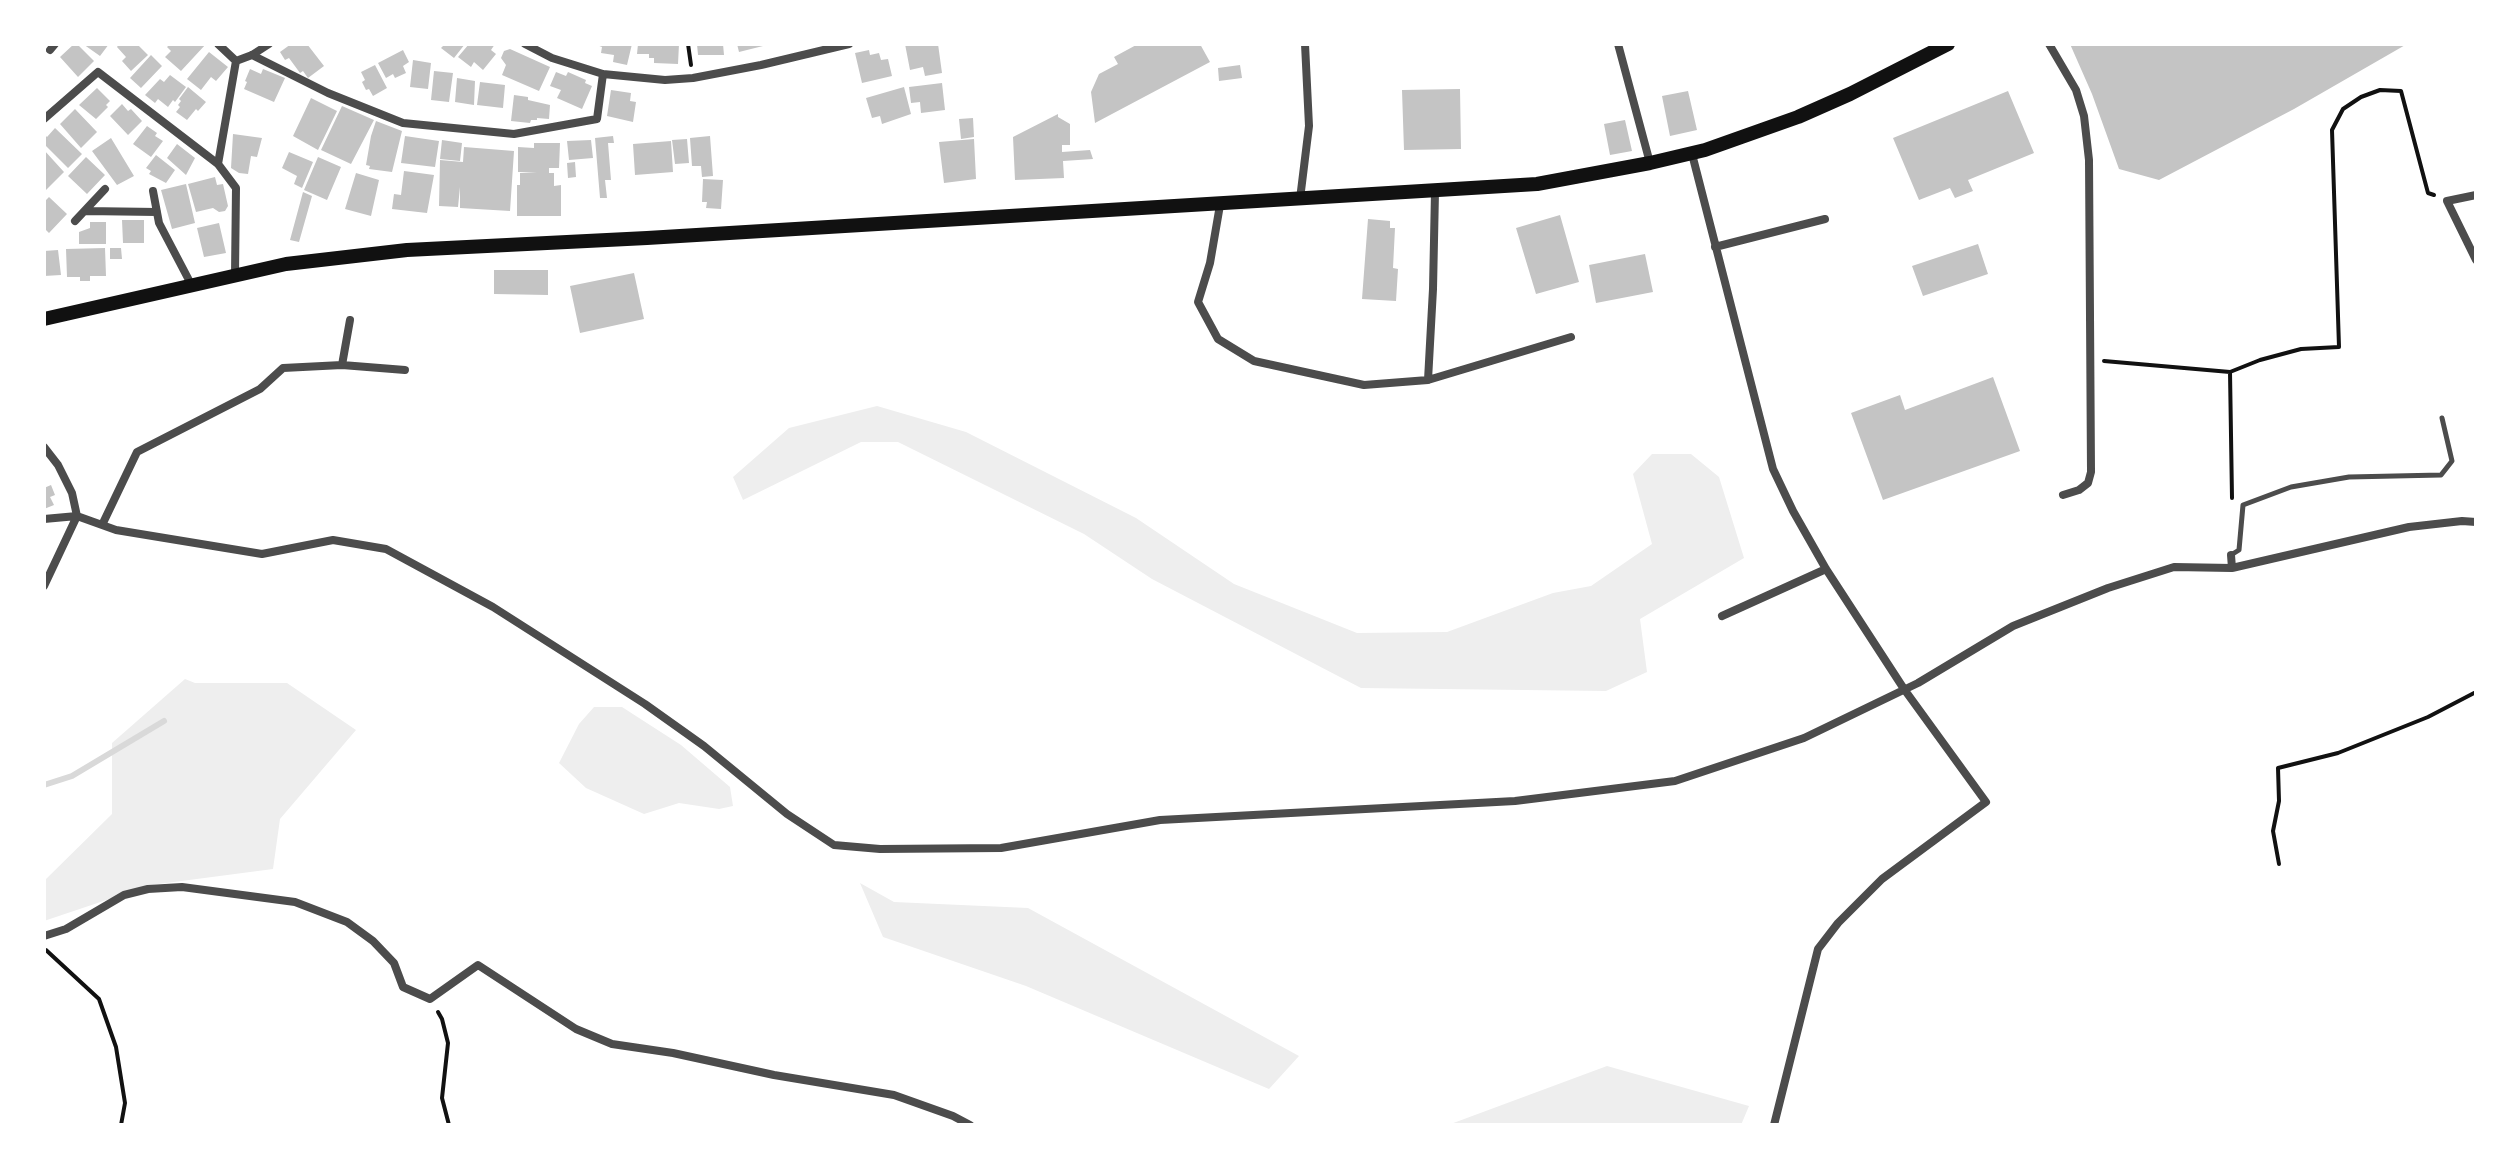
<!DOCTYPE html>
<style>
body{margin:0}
#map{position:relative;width:2520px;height:1169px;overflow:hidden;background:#fff;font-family:Bitter,serif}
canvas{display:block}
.frame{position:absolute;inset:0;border:46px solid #fff;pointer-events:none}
</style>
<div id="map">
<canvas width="2520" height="1169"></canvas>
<div class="frame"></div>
</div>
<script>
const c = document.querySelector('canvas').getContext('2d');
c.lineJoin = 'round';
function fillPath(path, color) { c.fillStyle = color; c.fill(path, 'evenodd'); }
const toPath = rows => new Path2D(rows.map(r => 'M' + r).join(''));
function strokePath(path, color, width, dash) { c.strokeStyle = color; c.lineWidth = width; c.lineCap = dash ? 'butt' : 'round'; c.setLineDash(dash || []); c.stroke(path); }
fillPath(toPath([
 [877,406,966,432,1136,518,1234,584,1357,633,1447,632,1553,593,1591,586,1652,544,1633,474,1652,454,1691,454,1719,477,1744,558,1640,619,1647,672,1606,691,1361,688,1152,579,1084,534,898,442,861,442,743,500,733,477,789,428],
 [185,679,195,683,287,683,356,730,280,819,273,869,151,885,44,921,44,881,112,814,112,743],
 [594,707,622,707,681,745,730,787,733,806,719,809,679,803,644,814,586,788,559,763,579,724],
 [860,883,894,902,1028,908,1299,1056,1269,1089,1026,986,883,937],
 [1607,1066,1749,1106,1741,1125,1448,1125]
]), '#eee');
strokePath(toPath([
 [44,785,72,776,164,721]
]), '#d9d9d9', 6);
fillPath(toPath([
 [74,44,77,44,94,61,78,77,60,57],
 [83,44,109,44,100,56],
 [119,44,137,44,148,55,131,71,122,61,126,57,117,47],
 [170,44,206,44,181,71,165,57,171,51,167,47],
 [291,44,307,44,324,66,308,78,303,71,300,73,289,58,285,60,280,52],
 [445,44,465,44,454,58,441,48],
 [469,44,495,44,491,50,496,54,483,70,474,62,471,67,458,57],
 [594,44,632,44,627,65,613,62,614,55,601,53,602,47],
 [638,44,679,44,678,64,654,63,654,58,649,58,649,54,637,54],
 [697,44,723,44,724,55,698,55],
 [737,44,766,44,767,45,739,52],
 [905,44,938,44,942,73,925,76,923,67,910,70],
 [1138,44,1200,44,1210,62,1095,123,1091,92,1099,74,1118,64,1114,57],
 [2070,44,2407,44,2294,109,2159,180,2119,169,2092,94],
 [510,49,550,67,539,91,502,75,506,65,501,58,504,51],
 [403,50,409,62,403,66,406,73,395,78,393,74,386,78,378,63],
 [869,50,870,55,879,53,881,60,888,59,892,76,862,83,855,53],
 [209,52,228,67,216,81,211,77,201,90,187,79],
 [151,55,162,66,141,88,130,78],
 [413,60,431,63,428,89,410,87],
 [375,65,387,88,373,96,369,89,366,90,362,82,365,80,361,72],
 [1240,65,1242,78,1219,81,1218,68],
 [250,69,261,74,263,69,285,78,274,102,244,89,247,82,245,81],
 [434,71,453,73,449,102,431,100],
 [556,72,566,76,568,72,586,80,585,83,592,86,582,109,557,98,561,90,550,86],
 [170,75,186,87,175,102,173,100,168,107,158,99,155,103,145,95,160,79,164,82],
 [457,78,475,81,474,105,455,102],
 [480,82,505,85,503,108,477,105],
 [942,83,945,110,921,113,920,102,911,103,909,87],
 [188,87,206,102,198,111,196,109,187,120,176,112,180,107,178,105,181,101,179,99],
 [904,87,911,114,882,124,880,116,872,118,866,98],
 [97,88,110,101,106,105,108,107,96,119,79,105],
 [1460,89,1461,149,1404,150,1402,90],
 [611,90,631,93,630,101,636,102,633,122,607,116],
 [1688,91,1697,130,1670,136,1662,96],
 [2008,91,2034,153,1968,180,1973,191,1955,198,1950,188,1919,200,1893,138],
 [514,95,528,97,528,100,550,105,549,119,537,118,537,120,531,120,530,123,511,121],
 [311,98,337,111,318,150,293,136],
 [122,104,128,111,131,109,142,121,128,135,110,116],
 [342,106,374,120,351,164,321,150],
 [75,109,97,132,81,148,60,124],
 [1058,114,1058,117,1070,124,1070,145,1062,145,1062,152,1090,150,1093,159,1063,161,1064,178,1015,180,1013,137],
 [973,118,974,137,961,139,959,119],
 [1625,120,1632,151,1610,155,1604,124],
 [376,121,402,131,392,172,369,169,370,166,366,165,371,136],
 [147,126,157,133,155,136,163,141,151,157,133,144],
 [55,128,82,154,68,168,44,144,44,134,47,137],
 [233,134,262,138,257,157,251,156,248,174,239,173,231,168],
 [405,136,439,141,435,167,401,163],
 [613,136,614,143,608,143,611,180,605,180,607,198,600,198,595,138],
 [710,136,713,176,702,177,701,166,692,166,690,138],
 [111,138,134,176,117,185,92,151],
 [687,139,689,163,675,164,672,140],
 [974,139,976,179,944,183,939,142],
 [442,140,462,143,460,161,440,159],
 [591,140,593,158,569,160,567,141],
 [671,141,673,172,635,175,633,144],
 [534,143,560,143,559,168,549,168,549,173,554,173,554,186,561,185,561,216,517,216,517,185,520,185,520,173,537,172,518,172,518,147,534,148],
 [177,144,195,158,186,175,167,158],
 [464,147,514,151,510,211,460,208,460,187,458,207,439,206,440,160,463,162],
 [44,150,64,172,44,192],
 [289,152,313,162,302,188,294,184,297,176,282,168],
 [156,155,175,170,166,183,149,174,151,171,146,168],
 [86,157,105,175,87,194,68,176],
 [318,157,341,167,327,200,304,190],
 [575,162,576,177,568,178,567,163],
 [404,171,434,175,427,213,392,209,394,194,401,195],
 [356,173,379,180,371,216,345,209],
 [215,177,217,185,223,184,228,206,225,211,219,212,213,208,196,212,188,184],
 [703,179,723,180,721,209,706,208,707,202,702,202],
 [186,184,195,223,172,229,161,190],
 [303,192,312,196,299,242,290,240],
 [49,197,67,214,49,233,44,228,44,202],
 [1560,215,1579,282,1536,294,1516,228],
 [1368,219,1390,221,1390,228,1395,228,1393,268,1398,269,1396,301,1362,299],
 [122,220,144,220,144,243,123,243],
 [90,222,106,222,106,244,79,244,79,232,90,228],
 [219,223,226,253,204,257,197,228],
 [1978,244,1988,274,1923,296,1912,266],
 [105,248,106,276,90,276,90,281,80,281,80,277,67,277,66,249],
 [110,248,121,248,122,259,110,259],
 [58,250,61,275,44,276,44,251],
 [1645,254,1653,292,1596,303,1589,265],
 [494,270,548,270,548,295,494,294],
 [634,273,644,319,580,333,570,286],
 [1993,377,2020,451,1883,500,1851,413,1900,395,1905,410],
 [51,485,55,495,50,497,54,505,44,509,44,488]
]), '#c4c4c4');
strokePath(toPath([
 [688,44,691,65],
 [2104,361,2230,372,2260,360,2301,349,2339,347,2332,130,2343,109,2361,97,2380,90,2401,91,2428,193,2434,195],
 [2230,372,2232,498],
 [2279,864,2273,831,2279,801,2278,768,2338,753,2428,717,2476,692],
 [46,950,99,999,116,1047,125,1103,121,1125],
 [438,1012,442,1019,448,1043,442,1098,449,1125]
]), '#111', 4);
strokePath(toPath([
 [2231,555,2239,550,2243,505,2291,487,2349,477,2441,475,2452,461,2442,418]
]), '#4c4c4c', 5);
strokePath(toPath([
 [525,44,552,58,603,74,665,80,693,78,761,65,849,44],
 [1618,44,1650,163],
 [2049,44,2076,90,2084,116,2089,160,2091,472,2088,483,2079,490,2063,495],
 [50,50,55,44],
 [252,55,328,93,403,123,514,134,597,119,603,74],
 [236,61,252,55,269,44],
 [44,119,98,72,218,164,236,61,218,44],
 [1692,154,1773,469,1793,511,1826,569,1904,689,1986,802,1882,879,1838,923,1818,949,1774,1125],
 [218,164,236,188,235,274],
 [153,191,159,223,191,284],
 [2476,195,2447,201,2476,260],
 [1300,199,1309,126,1305,44],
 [1220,205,1210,263,1198,302,1218,339,1254,361,1364,385,1428,380,1571,337],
 [85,211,157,212],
 [75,221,105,189],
 [1715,247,1825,219],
 [342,365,350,320],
 [1428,380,1433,289,1435,192],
 [44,447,58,465,72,493,77,516,44,586],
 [44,519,77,516,116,530,262,554,333,540,386,549,493,607,645,704,704,746,787,814,834,845,880,849,1001,848,1160,820,1515,801,1675,781,1804,738,1918,683,2013,626,2108,588,2174,567,2232,568,2409,527,2462,521,2476,522],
 [103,523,137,452,260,389,283,368,342,365,405,370],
 [2231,555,2232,568],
 [1722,616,1826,569],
 [44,936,66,929,124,895,148,889,182,887,295,902,347,922,373,941,394,963,403,987,430,999,478,965,576,1029,612,1044,673,1053,774,1075,894,1095,953,1116,970,1125]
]), '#4c4c4c', 8);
strokePath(toPath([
 [44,319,286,264,407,250,647,238,1537,184,1650,163,1705,150,1798,117,1850,94,1948,44]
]), '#111', 14);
</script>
